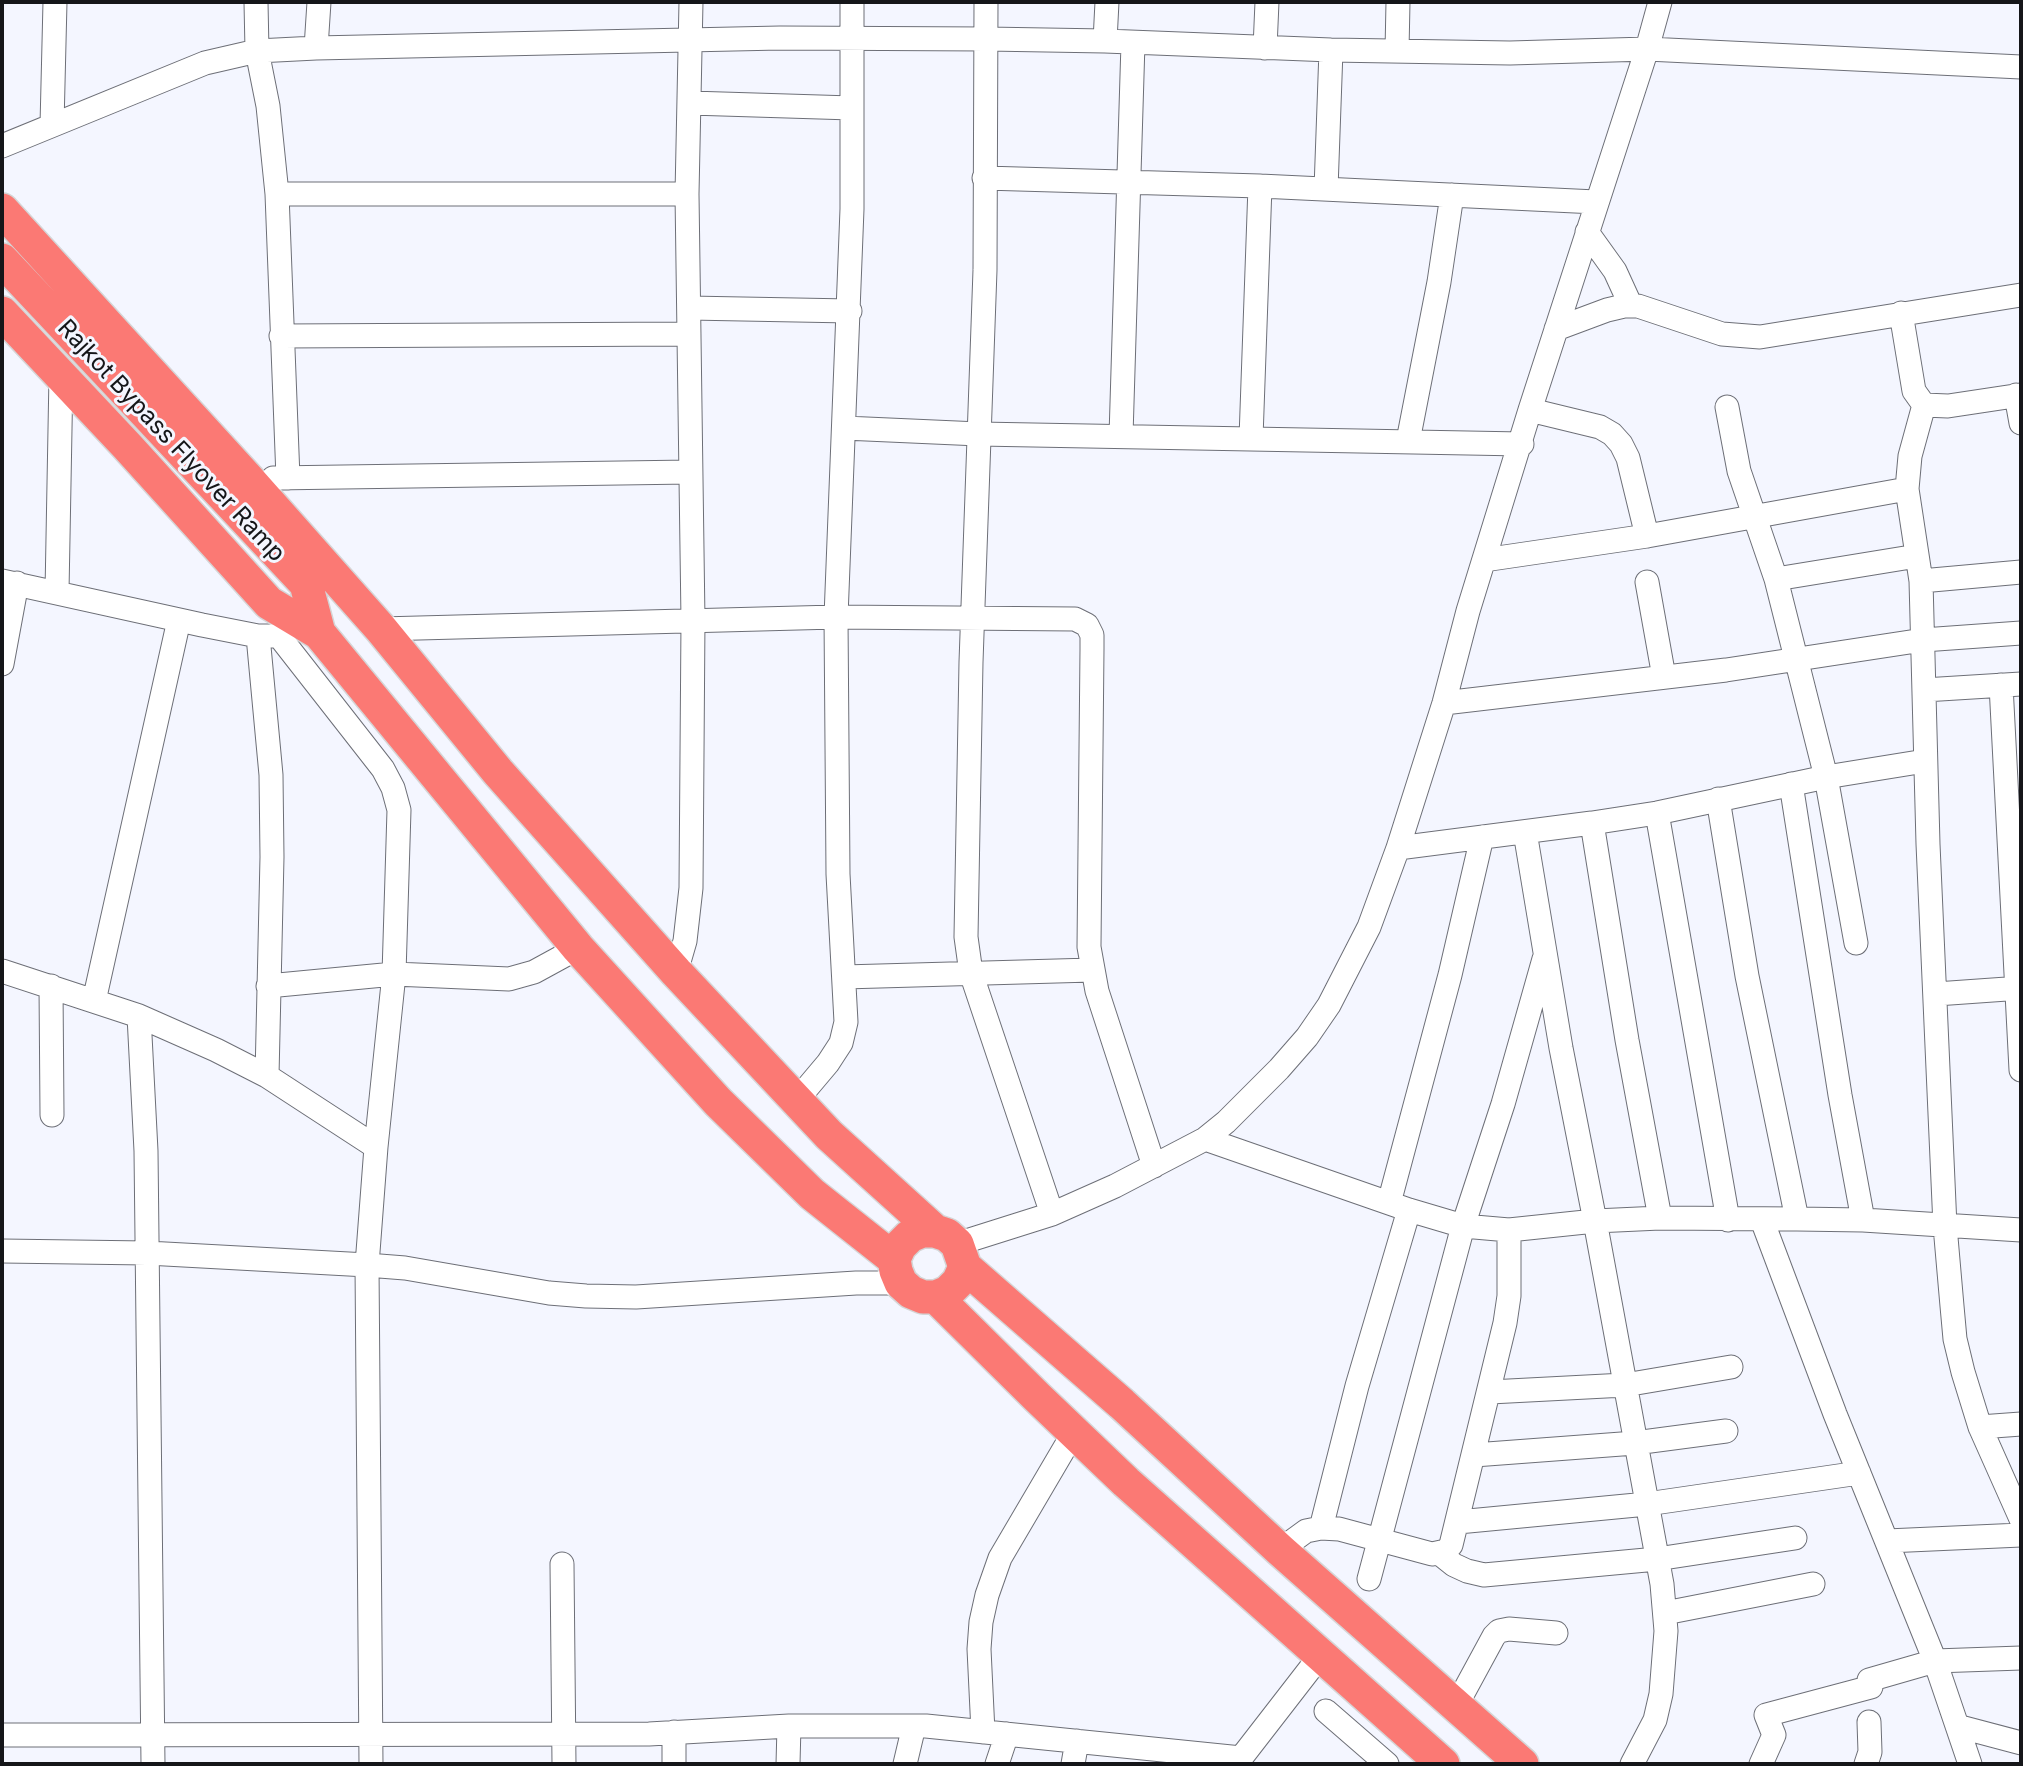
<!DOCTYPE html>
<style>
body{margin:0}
#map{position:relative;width:2023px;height:1766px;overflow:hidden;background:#f4f6ff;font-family:Inter,sans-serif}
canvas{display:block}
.frame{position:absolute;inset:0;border:4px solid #151619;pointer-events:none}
</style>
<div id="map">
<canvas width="2023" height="1766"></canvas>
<div class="frame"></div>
</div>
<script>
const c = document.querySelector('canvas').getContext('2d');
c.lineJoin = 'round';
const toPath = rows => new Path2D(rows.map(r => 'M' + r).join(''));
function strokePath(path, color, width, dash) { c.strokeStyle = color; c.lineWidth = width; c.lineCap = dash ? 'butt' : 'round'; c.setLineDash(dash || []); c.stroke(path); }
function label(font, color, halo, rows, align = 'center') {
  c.font = font + ' Inter,sans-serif'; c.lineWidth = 6; c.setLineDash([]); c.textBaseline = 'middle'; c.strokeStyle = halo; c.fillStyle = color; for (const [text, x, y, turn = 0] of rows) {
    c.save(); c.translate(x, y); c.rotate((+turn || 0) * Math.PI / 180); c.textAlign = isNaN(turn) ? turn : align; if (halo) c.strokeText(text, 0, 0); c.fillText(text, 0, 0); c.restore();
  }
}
const minor = toPath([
 [256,2,257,51,268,106,277,194,288,478],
 [986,2,985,270,971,662,966,937,971,973,1052,1214],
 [1105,41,1107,2],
 [316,48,319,2],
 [1265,48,1267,2],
 [1397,51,1398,2],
 [690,103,852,108],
 [52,125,55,2],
 [2,146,205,63,257,51,316,48,780,38,987,39,1105,41,1331,50,1510,53,1647,49,2021,67],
 [984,178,1260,186,1596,202],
 [1326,189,1331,50],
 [277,194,687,194],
 [1587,232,1615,271,1631,306],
 [689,308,850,311],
 [1901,313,1914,391,1924,405,1948,406,2021,395],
 [1556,329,1607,310,1624,306,1638,306,1722,334,1760,337,2021,295],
 [281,336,689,334],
 [2016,395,2021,423],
 [1924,405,1910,456,1907,489,1921,581,1928,844,1945,1226,1952,1306,1955,1339,1963,1372,1980,1427,2021,1519],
 [1727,407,1739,471,1776,579,1826,777,1856,943],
 [1530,410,1600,427,1612,434,1621,444,1628,458,1647,536],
 [844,428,979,434,1522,444],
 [1121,436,1133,43],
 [1251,438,1260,186],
 [1408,441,1439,282,1452,195],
 [273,478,690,472],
 [1484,560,1647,536,1907,489],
 [1776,579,1917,556],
 [2,581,202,625,258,636,273,636],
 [1921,581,2021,572],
 [1647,582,1664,677],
 [57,592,61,375],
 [381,629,836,617,1075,619,1087,625,1092,635,1092,649,1089,947,1097,991,1154,1166],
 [258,636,271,775,272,857,267,1076],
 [279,636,383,769,393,788,399,810,394,974,376,1147,367,1265,371,1764],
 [2,664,17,583],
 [2001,685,2021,1070],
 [1924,690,2021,684],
 [1444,703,1726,670,1923,640,2021,633],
 [1791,784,1840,1095,1863,1220],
 [1718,799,1747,976,1797,1219],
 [1657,813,1728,1220],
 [1592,823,1627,1040,1660,1218],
 [1525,832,1561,1048,1595,1221,1662,1584,1666,1631,1661,1694,1655,1720,1632,1764],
 [1398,848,1592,823,1657,813,1826,777,1925,761],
 [2,971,139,1016,216,1050,267,1076,376,1147],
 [676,972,685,941,691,888,693,620,687,194,691,2],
 [844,977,1092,970],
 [51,986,52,1115],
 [268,986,394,974,509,979,534,972,578,948],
 [1936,994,2021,988],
 [94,1001,179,620],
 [139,1016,146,1151,153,1764],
 [796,1101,828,1063,841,1043,846,1022,838,874,836,617,852,209,852,2],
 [1205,1139,1409,1210,1463,1226,1509,1230,1595,1221,1660,1218,1797,1219,1863,1220,2021,1230],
 [1389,1203,1450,975,1482,837],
 [1762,1220,1835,1414,1935,1661,1970,1764],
 [957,1244,1052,1214,1115,1186,1205,1139,1226,1122,1279,1069,1307,1037,1329,1005,1369,927,1398,848,1444,703,1468,611,1530,410,1647,49,1660,2],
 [2,1251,147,1253,367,1265,405,1268,549,1293,586,1296,636,1297,856,1283,901,1283],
 [1490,1392,1625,1385,1731,1367],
 [1980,1427,2021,1424],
 [1474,1455,1635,1443,1726,1431],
 [1458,1522,1647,1504,1859,1473],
 [1321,1528,1357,1386,1409,1210],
 [1887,1541,2021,1535],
 [1280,1550,1306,1531,1321,1528,1339,1529,1432,1554,1446,1551,1451,1545,1505,1323,1509,1296,1509,1230],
 [1439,1553,1454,1565,1467,1571,1484,1575,1657,1559,1795,1538],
 [562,1564,564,1764],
 [1369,1579,1463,1226,1503,1104,1544,959],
 [1665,1613,1813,1584],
 [1869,1680,1935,1661,2021,1658],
 [1456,1706,1494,1636,1499,1631,1509,1629,1556,1633],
 [1326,1711,1387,1764],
 [1957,1726,2021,1743],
 [983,1732,979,1649,981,1622,987,1595,1000,1558,1074,1432],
 [2,1735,649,1734,789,1726,926,1726,1241,1758],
 [674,1764,674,1732],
 [788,1764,789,1726],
 [905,1764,914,1726],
 [997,1764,1007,1734],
 [1073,1764,1077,1741],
 [1238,1764,1241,1758,1320,1656],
 [1761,1764,1774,1735,1766,1715,1871,1687],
 [1866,1764,1870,1752,1869,1722]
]);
const highway = toPath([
 [2,210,248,479,381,629,498,772,676,972,829,1135,935,1231,947,1235,957,1244,965,1267,958,1282,948,1292,936,1297,923,1297,911,1292,901,1283,896,1271,894,1259,900,1246,910,1236,922,1231,935,1231],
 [2,260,306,584,319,633],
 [2,313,127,446,269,603,319,633,578,948,718,1102,812,1194,894,1259],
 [965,1267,1122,1404,1280,1550,1522,1764],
 [936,1297,1037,1397,1126,1482,1443,1764]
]);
strokePath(minor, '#6d6f77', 25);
strokePath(highway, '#d5d5d6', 36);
strokePath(minor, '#fff', 23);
strokePath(highway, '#fb7974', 33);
label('24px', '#151619', '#f4f6ff', [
 ["Rajkot Bypass Flyover Ramp",171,441,47]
]);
</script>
